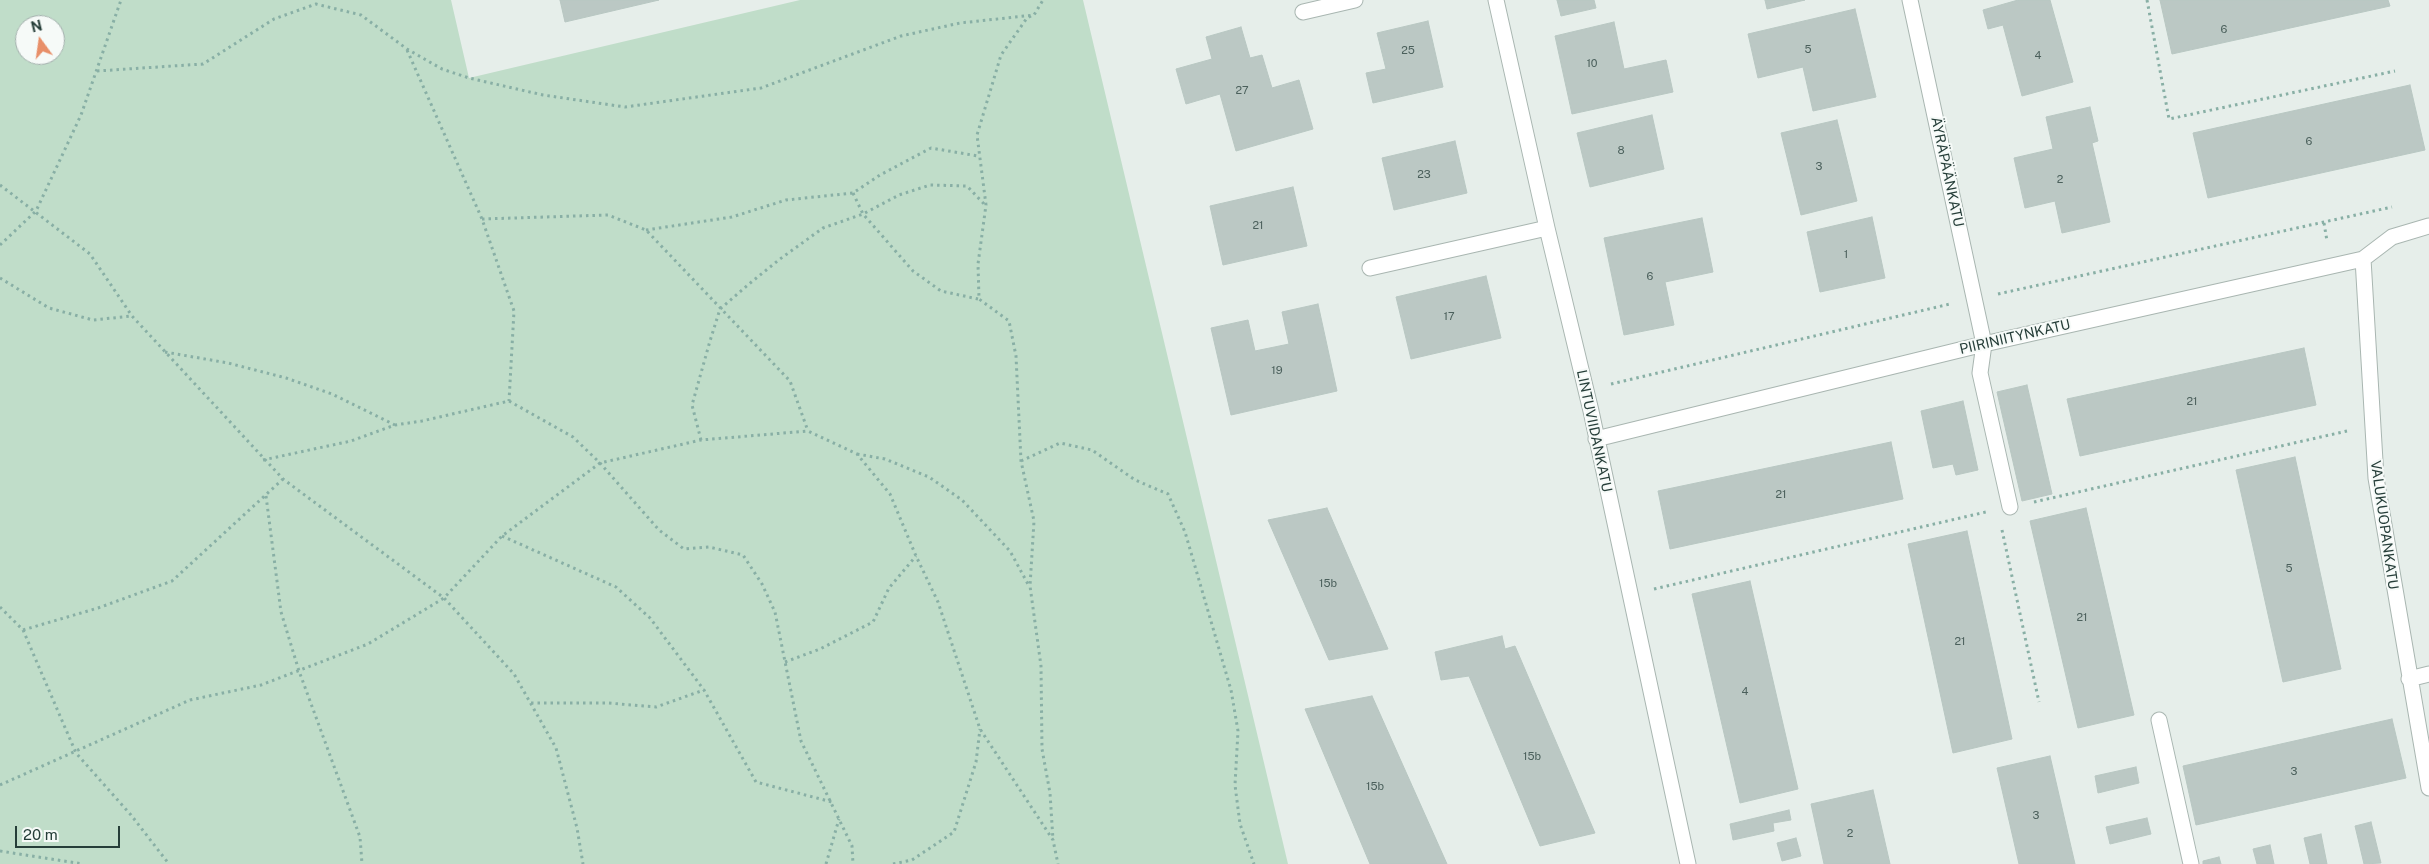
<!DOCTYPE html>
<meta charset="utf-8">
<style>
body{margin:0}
#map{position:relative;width:2429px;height:864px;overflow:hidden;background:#e6eeea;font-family:"Public Sans",sans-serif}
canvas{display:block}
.north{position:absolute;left:15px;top:15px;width:50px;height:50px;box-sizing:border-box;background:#f6faf8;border:1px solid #a3afac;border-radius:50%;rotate:346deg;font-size:14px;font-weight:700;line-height:20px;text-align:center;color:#263e39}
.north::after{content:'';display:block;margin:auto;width:18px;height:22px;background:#e88f69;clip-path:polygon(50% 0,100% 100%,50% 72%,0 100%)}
.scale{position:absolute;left:15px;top:826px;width:105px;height:22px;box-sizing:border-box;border:2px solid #263e39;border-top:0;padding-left:6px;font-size:15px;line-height:18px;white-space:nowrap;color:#263e39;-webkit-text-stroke:4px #f6faf8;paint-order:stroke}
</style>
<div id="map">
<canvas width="2429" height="864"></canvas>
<div class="north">N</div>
<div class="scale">20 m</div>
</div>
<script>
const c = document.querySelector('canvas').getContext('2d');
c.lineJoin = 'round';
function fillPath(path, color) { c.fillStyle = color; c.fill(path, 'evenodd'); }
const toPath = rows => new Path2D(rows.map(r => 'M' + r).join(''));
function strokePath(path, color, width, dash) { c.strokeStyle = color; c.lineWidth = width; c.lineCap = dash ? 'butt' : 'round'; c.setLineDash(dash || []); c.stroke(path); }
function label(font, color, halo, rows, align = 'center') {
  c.font = font + ' "Public Sans",sans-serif'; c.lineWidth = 4; c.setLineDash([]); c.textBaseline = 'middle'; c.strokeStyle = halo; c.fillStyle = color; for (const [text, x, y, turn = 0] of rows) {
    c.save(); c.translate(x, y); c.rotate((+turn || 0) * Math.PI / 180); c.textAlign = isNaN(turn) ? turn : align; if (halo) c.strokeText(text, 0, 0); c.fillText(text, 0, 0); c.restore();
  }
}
fillPath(toPath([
 [0,0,451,0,469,78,800,0,1083,0,1288,864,0,864],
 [25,25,55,25,55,55,25,55]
]), '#c0ddc9');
const building = toPath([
 [560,0,659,0,565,22,560,0],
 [1557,0,1594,0,1596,8,1561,16,1557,0],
 [1765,0,1805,0,1767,9,1765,0],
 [2018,0,2050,0,2073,82,2022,96,2003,25,1988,29,1983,10,2018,0],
 [2160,0,2388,0,2390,6,2172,54,2160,0],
 [1855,9,1876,97,1813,111,1803,67,1758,78,1748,34,1855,9],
 [1428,21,1443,87,1373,103,1366,73,1386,69,1377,33,1428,21],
 [1614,22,1624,69,1666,60,1673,92,1572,114,1555,36,1614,22],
 [1241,27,1250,58,1262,55,1272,88,1299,80,1313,129,1236,151,1220,94,1186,104,1176,69,1212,59,1206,37,1241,27],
 [2410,85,2425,150,2208,198,2193,133,2410,85],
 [2090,107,2098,141,2092,143,2110,222,2062,233,2055,201,2025,208,2014,158,2053,149,2046,117,2090,107],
 [1652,115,1664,169,1590,187,1577,133,1652,115],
 [1837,120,1857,201,1801,215,1781,133,1837,120],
 [1455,141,1467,193,1394,210,1382,158,1455,141],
 [1293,187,1307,246,1223,265,1210,206,1293,187],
 [1872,217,1885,278,1820,292,1807,232,1872,217],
 [1702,218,1713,272,1665,282,1674,325,1624,335,1604,238,1702,218],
 [1486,276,1501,338,1411,359,1396,297,1486,276],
 [1318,304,1337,391,1231,415,1211,328,1248,320,1255,351,1289,344,1282,312,1318,304],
 [2304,348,2316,405,2080,456,2067,399,2304,348],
 [2027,385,2052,494,2022,501,1997,392,2027,385],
 [1963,401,1978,470,1956,475,1953,464,1933,468,1921,411,1963,401],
 [1891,442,1903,499,1670,549,1658,491,1891,442],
 [2295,457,2341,669,2283,682,2236,470,2295,457],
 [1327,508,1388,649,1329,660,1268,520,1327,508],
 [2086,508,2134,715,2078,728,2030,521,2086,508],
 [1967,531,2012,739,1953,753,1908,544,1967,531],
 [1750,581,1798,789,1740,803,1692,594,1750,581],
 [1502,636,1505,649,1515,646,1595,833,1540,846,1469,676,1441,680,1435,652,1502,636],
 [1372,696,1447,864,1370,864,1305,709,1372,696],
 [2392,719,2406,778,2196,825,2183,766,2392,719],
 [2050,756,2075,864,2019,864,1997,768,2050,756],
 [2136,767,2139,783,2098,793,2095,776,2136,767],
 [1873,790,1890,864,1824,864,1811,804,1873,790],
 [1789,810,1791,820,1773,823,1774,831,1733,840,1730,824,1789,810],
 [2147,818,2151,834,2110,844,2106,827,2147,818],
 [2371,822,2381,863,2364,864,2355,826,2371,822],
 [2321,834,2327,864,2310,864,2304,838,2321,834],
 [1796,838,1801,856,1782,861,1777,843,1796,838],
 [2270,845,2274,864,2257,864,2253,849,2270,845],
 [2219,857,2221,864,2203,864,2203,861,2219,857]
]);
fillPath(building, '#bbc8c4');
strokePath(building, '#b8c7c2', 1);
const minor = toPath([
 [1496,0,1547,228,1591,411,1688,864],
 [1910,0,1984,344,1980,373,2010,507],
 [1303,12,1355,0],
 [2363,259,2376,478,2429,788],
 [1370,268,1547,228],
 [1596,439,1984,344,2363,259,2392,237,2429,226],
 [2409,679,2429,674],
 [2159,720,2191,864]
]);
strokePath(minor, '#a9b6b1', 17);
strokePath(toPath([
 [2147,0,2169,119,2395,71],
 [1031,16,1027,18,1001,55,977,135,986,205,978,264,979,299,1009,321,1016,356,1021,461,1034,521,1030,586,1041,666,1042,749,1050,793,1053,840],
 [407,50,482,219,514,311,509,401],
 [97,71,203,64,274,19,316,4,361,15,407,49,442,69,469,78,543,95,625,107,761,88,901,36,960,23,1034,15,1043,0],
 [0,185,90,254,132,316,283,479,444,598,514,674,556,748,577,828,583,864],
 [853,193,863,214,913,271,941,291,978,299],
 [482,219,608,215,646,230,790,381,808,431],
 [2324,223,2327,241],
 [646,230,732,217,786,200,853,193,880,175,931,148,978,156],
 [0,245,36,211,81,115,121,0],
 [0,278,49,308,93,320,132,316],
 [1998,294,2392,207],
 [165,352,228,363,286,378,332,394,395,425],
 [1611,384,1950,304],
 [701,440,692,405,710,341,720,309,749,284,780,259,823,228,863,214,899,195,930,185,967,186,985,205],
 [857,454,885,459,929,477,962,500,1010,551,1029,586],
 [263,460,351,441,395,425,422,421,509,401,573,437,600,463,659,530,684,549,709,547,743,555,762,584,775,612,801,741,852,846,853,864],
 [1021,461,1060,443,1092,450,1135,480,1168,494,1185,532,1231,690,1238,731,1235,785,1240,824,1254,864],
 [266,496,281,612,299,671,360,837,362,864],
 [2034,502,2347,431],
 [2002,530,2039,702],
 [502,536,616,587,650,618,704,690,756,782,832,802],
 [1654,589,1986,512],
 [0,607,23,630,76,753,131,815,169,864],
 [23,630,98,608,172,581,283,479],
 [785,662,820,649,873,622,889,588,916,556],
 [531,703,608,703,656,707,704,690],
 [0,785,190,700,261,685,368,644,444,598,502,536,600,463,701,440,808,431,857,454,890,494,916,556,938,602,980,729,1053,840,1058,864],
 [0,851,83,864],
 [826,864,839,819],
 [893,864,912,860,954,832,976,762,980,729]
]), '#88afa5', 3, [2.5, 4]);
strokePath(minor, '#fff', 15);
label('11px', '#4b605c', null, [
 ["6",2224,30],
 ["5",1808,50],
 ["25",1408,51],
 ["4",2038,56],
 ["10",1592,64],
 ["27",1242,91],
 ["6",2309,142],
 ["8",1621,151],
 ["3",1819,167],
 ["23",1424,175],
 ["2",2060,180],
 ["21",1258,226],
 ["1",1846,255],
 ["6",1650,277],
 ["17",1449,317],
 ["19",1277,371],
 ["21",2192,402],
 ["21",1781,495],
 ["5",2289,569],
 ["15b",1328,584],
 ["21",2082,618],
 ["21",1960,642],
 ["4",1745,692],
 ["15b",1532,757],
 ["3",2294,772],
 ["15b",1375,787],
 ["3",2036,816],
 ["2",1850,834]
]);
label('14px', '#263e39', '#f6faf8', [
 ["ÄYRÄPÄÄNKATU",1947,172,78],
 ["PIIRINIITYNKATU",2015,337,-13],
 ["LINTUVIIDANKATU",1594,431,78],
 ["VALUKUOPANKATU",2384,525,82]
]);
</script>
